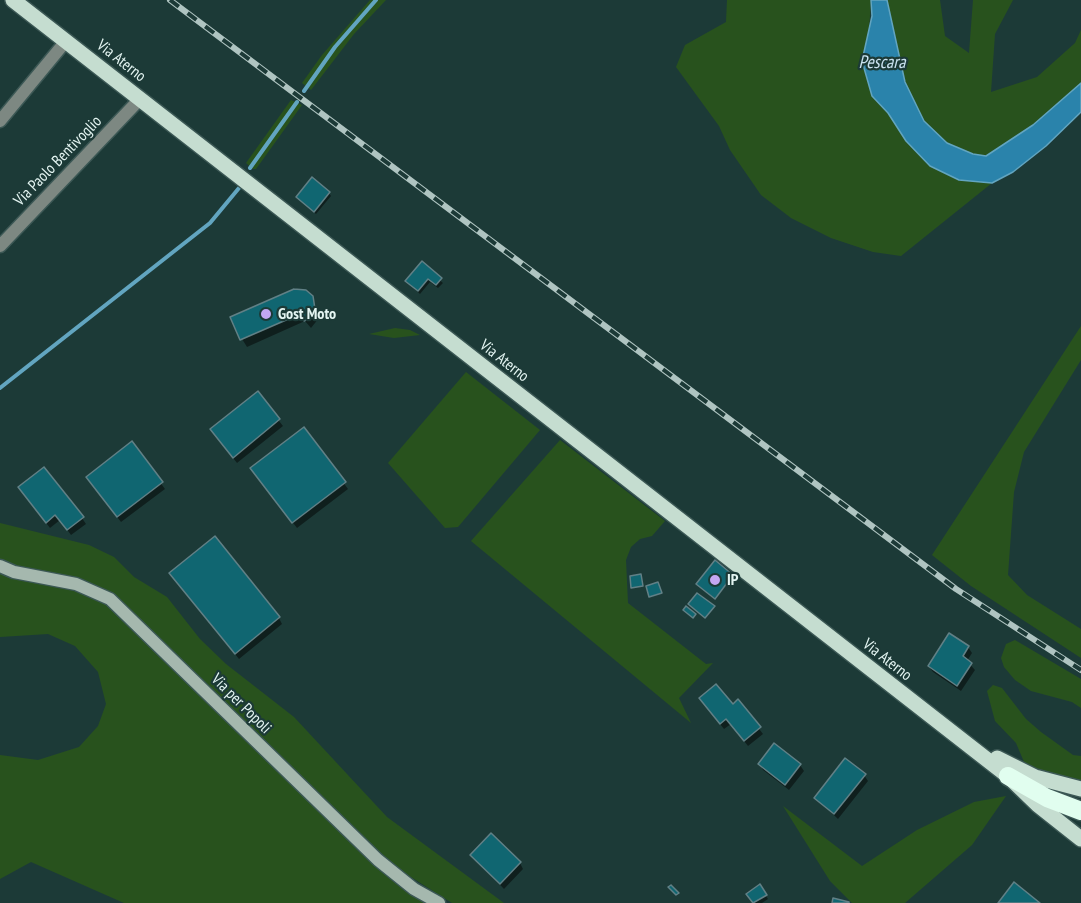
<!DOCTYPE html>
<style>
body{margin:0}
canvas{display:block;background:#1c3a37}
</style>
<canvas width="1081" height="903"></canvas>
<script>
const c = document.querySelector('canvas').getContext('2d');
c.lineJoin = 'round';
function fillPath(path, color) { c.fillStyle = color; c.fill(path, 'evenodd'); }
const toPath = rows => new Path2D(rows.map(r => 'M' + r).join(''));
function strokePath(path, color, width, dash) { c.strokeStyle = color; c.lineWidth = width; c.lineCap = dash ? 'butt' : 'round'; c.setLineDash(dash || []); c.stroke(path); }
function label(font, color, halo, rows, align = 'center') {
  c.font = font + ' "PT Sans Narrow",sans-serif'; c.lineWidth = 4.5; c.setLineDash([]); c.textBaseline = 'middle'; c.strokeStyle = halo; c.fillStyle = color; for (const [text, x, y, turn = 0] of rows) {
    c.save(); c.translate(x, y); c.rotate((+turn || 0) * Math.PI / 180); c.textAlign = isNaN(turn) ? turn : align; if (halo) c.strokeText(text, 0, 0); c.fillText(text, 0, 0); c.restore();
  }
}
fillPath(toPath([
 [370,0,386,0,354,34,311,90,302,83,322,55],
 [727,0,871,0,869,31,872,96,888,113,906,141,959,180,992,183,901,256,873,252,831,238,791,218,761,195,730,150,719,126,676,67,685,45,726,22],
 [887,0,940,0,945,36,969,53,973,0,1013,0,995,34,991,92,1037,77,1075,43,1081,30,1081,83,1033,125,999,149,986,156,973,154,947,143,924,121,905,82],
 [291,100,302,105,256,169,253,169,246,163],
 [1081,326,1081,360,1024,452,1014,492,1008,575,1027,595,1081,629,1081,658,971,586,932,555],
 [395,328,410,330,420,335,394,338,369,334],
 [466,372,540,430,458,527,445,528,388,463],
 [560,440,665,521,652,536,640,539,631,547,626,560,628,603,706,664,713,663,679,698,691,723,471,541],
 [0,523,89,545,114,557,134,577,167,597,200,639,226,664,294,717,387,817,504,903,452,903,395,867,114,594,77,578,16,566,0,559],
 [0,573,74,590,107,604,374,865,410,894,427,903,124,903,31,862,0,879,0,755,38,760,79,747,98,726,106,704,98,672,75,646,48,634,0,637],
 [1015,640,1081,679,1081,708,1072,702,1031,691,1015,680,1004,667,1001,658,1006,644],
 [993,685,1002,688,1026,719,1041,732,1073,755,1081,756,1081,785,1027,769,1016,743,995,721,987,691],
 [1006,796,972,845,905,903,852,903,830,881,783,806,862,866,917,830,974,802]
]), '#28521d');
const water = toPath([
 [871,0,887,0,905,82,924,121,947,143,973,154,986,156,1033,125,1081,83,1081,112,1046,146,1013,172,992,183,959,180,930,166,906,141,888,113,872,96,862,61,872,16,871,0]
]);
fillPath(water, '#2a83ab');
strokePath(water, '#62a5c0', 1.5);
fillPath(toPath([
 [329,193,331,196,316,214,298,197],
 [422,264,443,283,438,288,430,282,420,294,407,281],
 [312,297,319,318,311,328,305,321,247,347,242,339],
 [257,393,283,426,237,463,215,435],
 [304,429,348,489,297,528,256,474],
 [132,444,165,489,121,522,91,483],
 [24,494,82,518,86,524,71,535,60,520,50,528],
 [732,576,716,599,699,585],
 [175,579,279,618,282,624,239,659],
 [949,635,968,647,972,653,967,661,975,670,961,691,933,672,929,667],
 [738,701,763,734,748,746,731,724,724,729,704,704,732,706],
 [774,745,800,765,804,771,789,790,763,770,760,764],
 [864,775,868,781,838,819,816,798],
 [472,855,520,863,523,869,504,889],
 [760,886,768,899,762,903,754,903,748,894]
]), '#0007');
strokePath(toPath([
 [304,91,335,47,376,0],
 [250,168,297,102],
 [0,388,210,223,239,188]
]), '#62a5c0', 4);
const building = toPath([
 [312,177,330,192,314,212,296,197,312,177],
 [422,261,442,278,436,285,428,279,418,291,405,281,422,261],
 [294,289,306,290,313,296,315,309,310,318,304,321,300,314,240,340,230,317,294,289],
 [258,391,280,419,233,458,210,429,258,391],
 [304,427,346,482,292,523,250,468,304,427],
 [132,441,163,482,117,517,86,477,132,441],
 [44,467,84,517,67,530,55,515,46,523,18,487,44,467],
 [215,536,280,617,235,654,169,573,215,536],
 [715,560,733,575,715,599,696,584,715,560],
 [641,574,643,586,631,588,630,576,641,574],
 [658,582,662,593,649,597,646,586,658,582],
 [697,593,715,606,705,618,688,604,697,593],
 [686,606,696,614,693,618,683,610,686,606],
 [949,633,969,646,963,656,972,663,957,686,928,666,949,633],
 [716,684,733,704,738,699,761,727,744,741,726,719,720,724,699,698,716,684],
 [774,743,801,764,785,785,758,764,774,743],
 [845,758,866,774,834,814,814,798,845,758],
 [491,833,521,862,500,884,470,855,491,833],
 [1014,882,1040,903,998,903,1014,882],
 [760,884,767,895,753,903,746,894,760,884],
 [671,885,679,893,676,895,668,887,671,885],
 [833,898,849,902,849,903,832,903,833,898]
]);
fillPath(building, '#106671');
strokePath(building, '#618086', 1.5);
const minor = toPath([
 [0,121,66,41],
 [0,246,140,99]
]);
const secondary = toPath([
 [0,566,14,572,76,584,110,599,378,860,414,889,439,903]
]);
const primary = toPath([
 [13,0,1008,776,1038,805,1081,839],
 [997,758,1035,777,1081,789]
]);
const motorway = toPath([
 [1008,776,1047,798,1081,811]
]);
strokePath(minor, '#3c5855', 15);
strokePath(secondary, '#3c5855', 15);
strokePath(primary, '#3c5855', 18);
strokePath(motorway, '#3c5855', 21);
strokePath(minor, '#7d8882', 12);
strokePath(secondary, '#a5b8ae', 12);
strokePath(primary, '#c5ddd0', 15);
strokePath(motorway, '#e1feef', 18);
const rail = toPath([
 [170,0,956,589,1081,670]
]);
strokePath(rail, '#afc4c1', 6);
strokePath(rail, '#1c3a37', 4, [11]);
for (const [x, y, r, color] of [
 [266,314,6,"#c3a7f2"],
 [715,580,6,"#c3a7f2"]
]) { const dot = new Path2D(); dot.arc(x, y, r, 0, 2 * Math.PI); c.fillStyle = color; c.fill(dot); strokePath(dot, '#1c3a37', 2); }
label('16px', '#e4f5f2', '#1c3a37', [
 ["Via Aterno",121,61,38],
 ["Via Paolo Bentivoglio",58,161,-46],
 ["Via Aterno",504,361,38],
 ["Via Aterno",887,660,38],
 ["Via per Popoli",241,704,45]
]);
label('bold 16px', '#e4f5f2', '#1c3a37', [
 ["Gost Moto",278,314],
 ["IP",727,580]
], 'left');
label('italic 18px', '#c9e1ef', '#1c3a37', [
 ["Pescara",882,63]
]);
</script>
